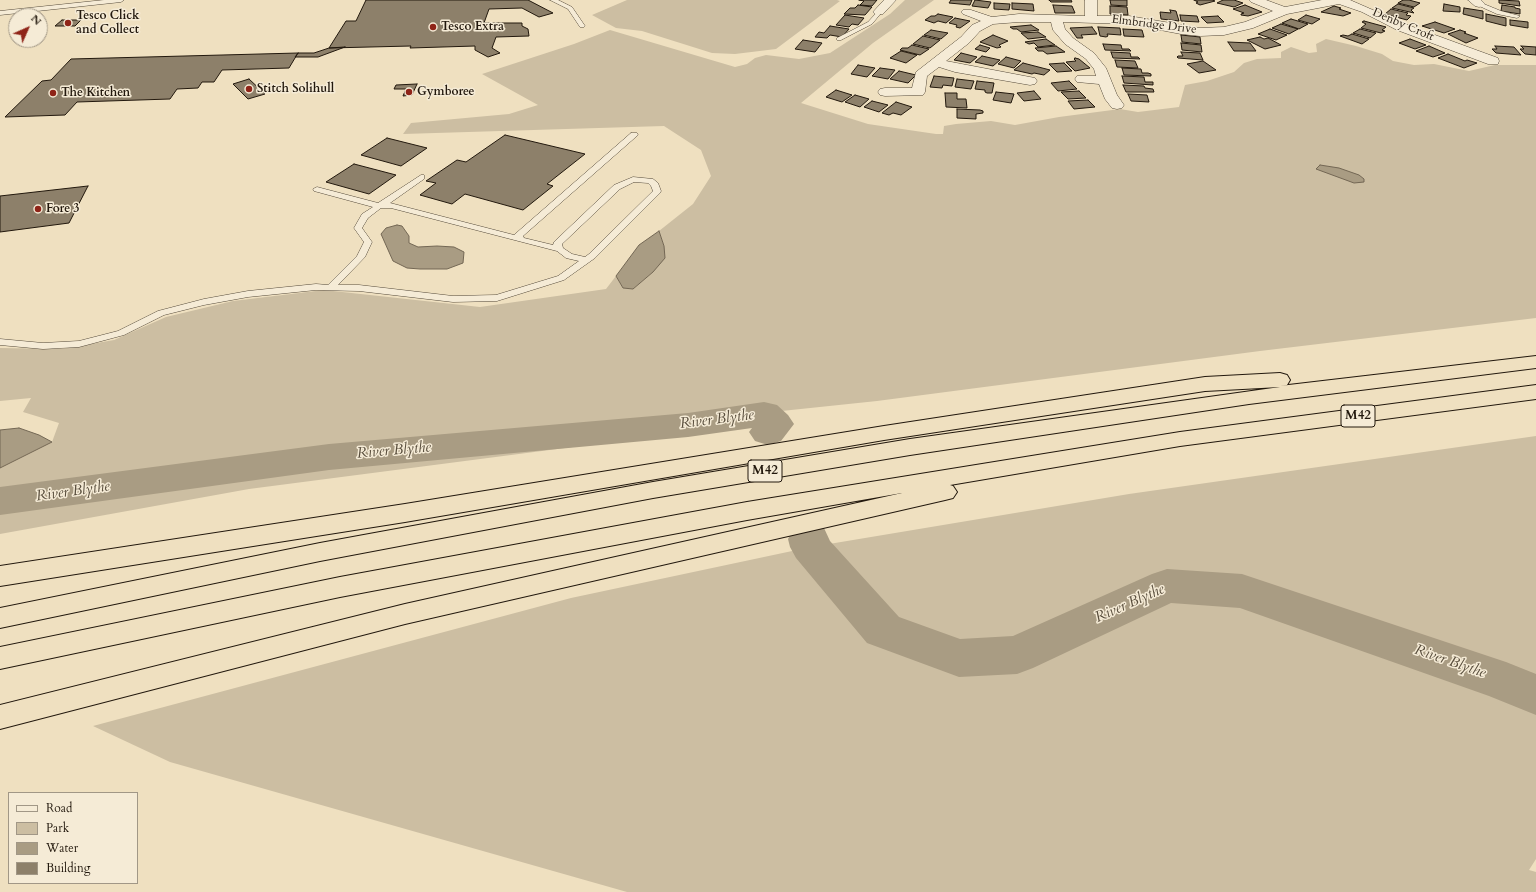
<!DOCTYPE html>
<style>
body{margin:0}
#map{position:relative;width:1536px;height:892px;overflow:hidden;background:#efe0c0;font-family:Cardo,serif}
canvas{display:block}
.legend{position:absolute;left:8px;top:792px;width:130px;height:92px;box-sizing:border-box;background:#f5ebd6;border:1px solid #a19786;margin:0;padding:5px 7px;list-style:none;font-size:12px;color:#22180d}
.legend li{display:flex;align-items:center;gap:8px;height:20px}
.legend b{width:20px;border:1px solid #a19786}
.north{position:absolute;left:8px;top:8px;width:40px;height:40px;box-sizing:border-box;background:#f5ebd6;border:1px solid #a19786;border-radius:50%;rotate:45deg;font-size:11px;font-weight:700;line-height:16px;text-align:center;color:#22180d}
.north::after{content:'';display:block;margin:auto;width:14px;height:18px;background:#8f2418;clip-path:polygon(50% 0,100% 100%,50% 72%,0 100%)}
</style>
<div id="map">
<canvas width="1536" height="892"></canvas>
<ul class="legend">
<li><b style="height:5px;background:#f5ebd6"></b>Road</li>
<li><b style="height:11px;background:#ccbea2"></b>Park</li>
<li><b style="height:11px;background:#a99c83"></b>Water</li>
<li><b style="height:11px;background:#8d806a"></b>Building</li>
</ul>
<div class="north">N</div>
</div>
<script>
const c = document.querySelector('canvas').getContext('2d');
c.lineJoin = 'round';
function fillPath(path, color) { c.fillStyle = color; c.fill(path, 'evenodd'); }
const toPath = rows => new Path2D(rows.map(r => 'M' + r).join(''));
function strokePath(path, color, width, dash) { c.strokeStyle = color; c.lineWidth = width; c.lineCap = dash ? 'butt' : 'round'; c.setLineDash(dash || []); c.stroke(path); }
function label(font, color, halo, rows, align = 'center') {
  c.font = font + ' Cardo,serif'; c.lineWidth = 3; c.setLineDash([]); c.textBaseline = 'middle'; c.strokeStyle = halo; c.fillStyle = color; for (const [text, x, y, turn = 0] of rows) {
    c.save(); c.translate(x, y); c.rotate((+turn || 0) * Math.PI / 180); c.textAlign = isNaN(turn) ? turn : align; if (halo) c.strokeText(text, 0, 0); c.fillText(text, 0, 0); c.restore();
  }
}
fillPath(toPath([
 [627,0,837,0,840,1,776,49,735,54,712,53,642,31,616,28,592,15],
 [905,0,934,0,873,43,801,103,868,124,936,134,943,134,944,126,956,124,991,121,1015,125,1059,117,1120,109,1138,112,1179,107,1185,85,1207,81,1234,72,1244,63,1257,59,1281,58,1281,52,1291,47,1309,53,1317,52,1316,44,1326,39,1356,46,1382,54,1393,61,1414,65,1434,64,1469,71,1495,65,1536,65,1536,318,1260,351,877,401,648,425,629,425,619,441,249,489,0,534,0,468,52,442,59,423,23,412,31,398,0,401,0,348,62,349,114,340,166,317,233,301,324,290,480,307,606,289,616,276,623,288,633,289,653,272,664,246,659,231,693,204,711,176,701,150,664,126,403,134,411,123,509,114,538,105,482,74,574,44,610,30,735,67,747,64,755,58,766,55,799,59,830,53,890,14],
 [1536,436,1536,859,1529,870,1536,872,1536,892,627,892,170,762,93,726,571,598,811,547,1129,494]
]), '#ccbea2');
const water = toPath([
 [1320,165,1339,168,1359,175,1364,179,1364,182,1354,183,1316,169,1320,165],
 [397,225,402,226,409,236,409,243,418,247,437,246,454,247,464,252,463,263,447,269,420,269,407,268,393,261,381,234,386,228,397,225],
 [659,231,664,246,665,258,653,272,633,289,623,288,616,276,639,245,659,231],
 [19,428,39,435,52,442,0,468,0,430,19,428]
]);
fillPath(water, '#a99c83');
strokePath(water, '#736754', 1);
fillPath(toPath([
 [764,402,777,405,788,415,794,424,781,441,768,445,755,441,749,432,752,428,688,437,329,470,0,515,0,487,329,444,688,413,764,402],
 [809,523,824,528,830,541,899,617,960,639,1013,636,1152,574,1167,569,1242,574,1506,662,1536,674,1536,715,1489,696,1240,608,1171,603,1033,668,1017,674,959,677,867,643,796,558,790,547,788,539,794,528,809,523]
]), '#a99c83');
const building = toPath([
 [366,0,528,0,553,13,539,17,522,8,489,9,484,23,522,23,522,26,528,29,529,36,496,37,492,48,500,53,488,57,475,50,475,46,410,48,411,46,329,48,346,21,356,21,366,0],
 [859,0,877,0,872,6,860,5,864,1,859,0],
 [951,0,972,0,970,5,949,3,951,0],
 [975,0,991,2,988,8,972,6,975,0],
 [1049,0,1071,0,1072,2,1051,2,1049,0],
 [1110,0,1127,0,1127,6,1111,5,1110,0],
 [1194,0,1212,0,1215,1,1200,5,1196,3,1198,2,1194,0],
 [1223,0,1234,0,1243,3,1234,7,1217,3,1223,0],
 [1403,0,1409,0,1420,3,1414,7,1398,3,1403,0],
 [1499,0,1519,1,1520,6,1499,3,1499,0],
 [994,3,1010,4,1009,10,994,9,994,3],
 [1012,3,1033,4,1034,11,1012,9,1012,3],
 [1398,4,1414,8,1411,10,1414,13,1392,8,1398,4],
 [1444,4,1460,7,1460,12,1443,11,1444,4],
 [858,5,872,7,865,15,844,14,850,8,855,8,858,5],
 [1053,5,1072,6,1075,13,1055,13,1053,5],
 [1245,5,1262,12,1248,16,1241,15,1241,14,1244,13,1233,9,1245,5],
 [1502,5,1515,7,1515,8,1520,9,1520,14,1501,11,1502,5],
 [1110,6,1127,7,1128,15,1110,14,1110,6],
 [1334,6,1341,8,1339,9,1351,13,1343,16,1321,12,1334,6],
 [1464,8,1483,11,1483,19,1463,14,1464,8],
 [1391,9,1408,13,1406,15,1411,16,1407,20,1385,14,1391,9],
 [1170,10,1176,11,1179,21,1161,19,1160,12,1171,13,1170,10],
 [938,14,953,17,946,23,938,21,934,23,925,20,931,16,935,16,938,14],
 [1486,14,1506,18,1506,26,1486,21,1486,14],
 [845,15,864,18,858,25,852,24,849,27,836,25,845,15],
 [1180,15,1197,16,1199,22,1181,21,1180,15],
 [1306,15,1320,19,1312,24,1298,20,1306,15],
 [1218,16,1224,22,1207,23,1201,17,1218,16],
 [955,18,970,21,960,28,956,27,957,25,949,23,955,18],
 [1291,19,1308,24,1299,29,1282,23,1291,19],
 [62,20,81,20,75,26,55,26,62,20],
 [1510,20,1528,22,1528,28,1510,25,1510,20],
 [1364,21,1386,27,1382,30,1385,31,1381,33,1361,28,1366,24,1362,22,1364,21],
 [1435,22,1455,29,1444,33,1422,26,1435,22],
 [1281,24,1298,29,1289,34,1272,28,1281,24],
 [1031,25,1039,30,1021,32,1017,29,1013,29,1010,27,1031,25],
 [830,26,849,29,842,37,830,35,827,38,815,37,819,32,824,33,830,26],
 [1092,27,1097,34,1081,35,1083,38,1077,38,1070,28,1092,27],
 [1098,27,1120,28,1121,35,1107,34,1108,36,1106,37,1100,36,1098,27],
 [1123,29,1142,30,1144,37,1124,36,1123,29],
 [1270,29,1287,35,1276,40,1258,34,1270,29],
 [1360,29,1376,33,1370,38,1353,33,1360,29],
 [931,30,948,33,941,39,924,35,931,30],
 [1460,30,1466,32,1464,33,1478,38,1466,43,1448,34,1460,30],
 [1038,32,1046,37,1028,39,1021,33,1038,32],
 [1352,34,1369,39,1362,44,1340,36,1343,35,1348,36,1352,34],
 [993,35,1008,41,999,45,1001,47,997,48,980,42,993,35],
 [1181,35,1200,37,1201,44,1182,42,1181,35],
 [923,36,940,40,930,48,913,44,923,36],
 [1260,37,1264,39,1268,38,1281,45,1265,49,1247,40,1260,37],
 [1046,39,1055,45,1038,47,1034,43,1029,44,1025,42,1046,39],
 [1410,39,1426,45,1415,49,1399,43,1410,39],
 [803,40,822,43,815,52,795,49,803,40],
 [1228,42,1250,43,1256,51,1234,51,1228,42],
 [1181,43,1201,45,1202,52,1182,50,1181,43],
 [1103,44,1121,45,1122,49,1129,49,1131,51,1105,50,1103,44],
 [912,45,929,49,920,55,900,50,902,48,908,48,912,45],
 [980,45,990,48,986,52,975,49,980,45],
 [1056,46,1065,52,1047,54,1043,51,1038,51,1035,48,1056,46],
 [1429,46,1445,53,1433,57,1416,51,1429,46],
 [1495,46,1514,47,1521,55,1496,53,1492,49,1497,49,1495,46],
 [1521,46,1536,47,1536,55,1525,54,1520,49,1524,49,1521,46],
 [345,47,318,57,295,57,298,53,314,53,329,48,345,47],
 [901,51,917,55,906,63,890,58,901,51],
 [1111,52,1130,53,1131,57,1138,57,1140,59,1113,58,1111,52],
 [1181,52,1200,53,1203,60,1178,58,1177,57,1178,56,1183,56,1181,52],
 [298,53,289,68,222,70,214,82,202,82,198,88,177,89,170,99,77,102,65,115,5,117,42,81,51,80,71,59,298,53],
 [961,53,977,57,970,63,954,60,961,53],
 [1448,54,1465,61,1467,60,1477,63,1464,68,1438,58,1448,54],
 [982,56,1000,60,993,66,975,62,982,56],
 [1006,57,1021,61,1014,68,998,64,1006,57],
 [1075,58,1079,59,1090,68,1075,71,1066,62,1076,61,1074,59,1075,58],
 [1115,60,1135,61,1138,68,1117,67,1115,60],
 [1203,61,1216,70,1199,73,1187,64,1203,61],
 [1023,63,1050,70,1044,75,1034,73,1032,74,1014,70,1023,63],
 [1064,63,1072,71,1057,72,1049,64,1064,63],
 [858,65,875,68,867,77,851,74,858,65],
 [880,68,895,70,888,79,872,76,880,68],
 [1122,68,1141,69,1142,73,1148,73,1151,74,1151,76,1124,75,1122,68],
 [899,71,916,75,908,83,890,79,899,71],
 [934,76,954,78,952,86,943,85,942,88,930,87,934,76],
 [1122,76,1144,77,1145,82,1153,82,1153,85,1124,83,1122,76],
 [249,79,265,94,248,99,233,84,249,79],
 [957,79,974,81,971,89,955,87,957,79],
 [977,81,994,83,992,93,987,93,985,92,985,90,975,89,977,81],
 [1069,81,1077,89,1058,91,1051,83,1069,81],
 [417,84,412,95,403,96,406,89,394,89,396,85,417,84],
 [1123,85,1144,86,1145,88,1153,89,1154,92,1126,92,1123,85],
 [836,90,852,95,842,102,826,97,836,90],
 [1034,91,1041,99,1024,101,1017,93,1034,91],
 [1079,91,1086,98,1068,99,1061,92,1079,91],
 [996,92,1014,94,1011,103,993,100,996,92],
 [945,93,957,93,957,99,966,99,967,108,946,107,945,93],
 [1128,94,1147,95,1149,102,1131,101,1128,94],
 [855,95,869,99,860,107,845,102,855,95],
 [1088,100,1095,107,1074,109,1068,101,1088,100],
 [872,101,888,105,879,112,864,107,872,101],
 [896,102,912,107,901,115,893,113,889,115,882,113,896,102],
 [957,109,980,110,983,111,983,113,976,114,976,119,957,118,957,109],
 [505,135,585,154,547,184,553,186,523,210,465,194,452,204,420,195,436,183,426,181,457,160,466,162,505,135],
 [387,138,427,148,401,166,361,155,387,138],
 [354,164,396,175,369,194,326,182,354,164],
 [88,186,69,223,0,232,0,196,88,186]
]);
fillPath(building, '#8d806a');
strokePath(building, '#22180d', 1);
const lane = toPath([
 [104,0,124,0,121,2,0,15,0,11,104,0],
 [550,0,558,0,572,7,585,26,584,27,580,27,568,9,550,0],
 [1479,2,1501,11,1520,16,1517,18,1497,14,1477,5,1476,4,1479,2],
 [879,10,882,12,872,24,841,40,837,40,837,38,868,22,879,10],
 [631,133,637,133,638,135,523,236,524,238,553,245,554,242,614,185,633,177,653,179,658,183,661,191,660,193,595,258,564,280,497,301,453,302,359,291,316,290,248,297,204,305,164,315,124,335,79,347,43,349,0,345,0,339,43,343,79,341,118,331,158,311,204,299,248,291,316,284,328,285,357,256,364,242,354,228,362,214,373,207,314,191,313,189,317,187,378,203,421,175,424,175,424,179,390,203,514,235,631,133],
 [634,182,648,183,651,186,653,191,589,254,585,257,572,254,563,248,562,244,620,189,634,182],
 [381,208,391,208,557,251,566,258,579,261,558,276,496,295,453,296,359,285,338,285,365,257,372,242,362,228,368,218,381,208]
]);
const street = toPath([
 [884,0,896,0,883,14,875,14,873,12,884,0],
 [1085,0,1097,0,1097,16,1129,16,1200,28,1224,27,1245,22,1273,11,1251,2,1249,0,1266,0,1285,7,1322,0,1350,0,1405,24,1498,58,1499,61,1498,64,1488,64,1397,30,1362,12,1339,4,1287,14,1253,28,1224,35,1200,36,1181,34,1129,24,1063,22,1065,29,1073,38,1094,53,1106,68,1117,95,1124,105,1122,108,1117,109,1112,108,1105,99,1099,84,1077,82,1075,79,1077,76,1096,76,1094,69,1086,59,1065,44,1053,30,1051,22,1019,22,993,24,980,31,969,43,946,61,1035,78,1037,81,1035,84,1030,85,955,72,939,67,927,76,925,92,923,95,885,96,880,95,878,92,880,89,885,88,912,88,916,72,961,37,972,25,981,21,963,14,961,12,963,10,971,10,992,17,1019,14,1085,16,1085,0],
 [1468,0,1481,0,1485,4,1483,6,1479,7,1475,6,1468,0]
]);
const highway = toPath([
 [1536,356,1536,368,1249,404,910,455,653,498,320,561,0,628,0,608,320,543,653,482,910,439,1280,387,1205,391,884,440,405,522,0,586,0,566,405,504,884,426,1205,377,1280,373,1287,375,1290,380,1287,385,1280,386,1536,356],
 [1536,385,1536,399,1180,446,950,485,953,486,957,492,953,498,945,500,405,624,0,729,0,705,405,604,902,493,747,520,340,597,0,669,0,647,340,577,747,502,1180,432,1536,385]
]);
strokePath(lane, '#554a3a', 1);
strokePath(street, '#554a3a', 1);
strokePath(highway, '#22180d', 2);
fillPath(lane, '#f5ebd6');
fillPath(street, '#f5ebd6');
fillPath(highway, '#efe0c0');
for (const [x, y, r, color] of [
 [68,23,4,"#8f2418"],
 [433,27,4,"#8f2418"],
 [249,89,4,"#8f2418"],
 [409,92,4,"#8f2418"],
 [53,93,4,"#8f2418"],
 [38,209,4,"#8f2418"]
]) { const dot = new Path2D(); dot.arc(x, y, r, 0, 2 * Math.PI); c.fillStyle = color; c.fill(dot); strokePath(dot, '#f5ebd6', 1.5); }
label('bold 12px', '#22180d', '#f5ebd6', [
 ["Tesco Click",76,16],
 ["and Collect",76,30],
 ["Tesco Extra",441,27],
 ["Stitch Solihull",257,89],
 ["Gymboree",417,92],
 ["The Kitchen",61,93],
 ["Fore 3",46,209]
], 'left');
label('12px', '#22180d', '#f5ebd6', [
 ["Elmbridge Drive",1154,25,7],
 ["Denby Croft",1403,25,23]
]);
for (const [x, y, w] of [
 [1358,416,34],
 [765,471,34]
]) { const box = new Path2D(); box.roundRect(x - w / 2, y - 11, w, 22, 3); c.fillStyle = '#f5ebd6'; c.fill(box); strokePath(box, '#22180d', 1); }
label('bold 13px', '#22180d', null, [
 ["M42",1358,416],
 ["M42",765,471]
]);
label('italic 15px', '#584d3c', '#f5ebd6', [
 ["River Blythe",717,420,-7],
 ["River Blythe",394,451,-5],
 ["River Blythe",73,492,-8],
 ["River Blythe",1130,604,-24],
 ["River Blythe",1450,662,19]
]);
</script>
